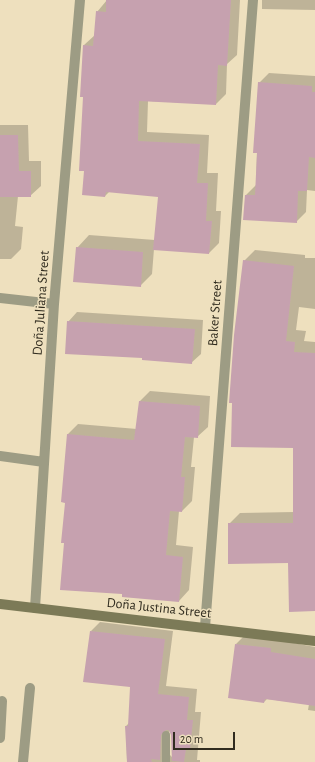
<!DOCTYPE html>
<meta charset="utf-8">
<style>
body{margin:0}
#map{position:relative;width:315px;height:762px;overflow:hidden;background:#eee0be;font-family:"Alegreya Sans",sans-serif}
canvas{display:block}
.scale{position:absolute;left:173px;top:732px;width:62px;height:18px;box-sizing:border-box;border:2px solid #312c1f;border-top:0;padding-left:5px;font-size:12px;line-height:14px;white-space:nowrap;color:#312c1f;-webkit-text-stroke:3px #eee0be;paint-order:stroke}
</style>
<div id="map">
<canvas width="315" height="762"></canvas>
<div class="scale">20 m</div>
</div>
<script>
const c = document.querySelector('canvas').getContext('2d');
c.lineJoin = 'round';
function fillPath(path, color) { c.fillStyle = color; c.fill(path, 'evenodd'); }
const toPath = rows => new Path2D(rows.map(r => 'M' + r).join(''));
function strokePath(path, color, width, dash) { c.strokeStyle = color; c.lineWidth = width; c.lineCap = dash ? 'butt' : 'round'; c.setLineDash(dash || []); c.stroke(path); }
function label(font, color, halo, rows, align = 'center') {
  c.font = font + ' "Alegreya Sans",sans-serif'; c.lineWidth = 3; c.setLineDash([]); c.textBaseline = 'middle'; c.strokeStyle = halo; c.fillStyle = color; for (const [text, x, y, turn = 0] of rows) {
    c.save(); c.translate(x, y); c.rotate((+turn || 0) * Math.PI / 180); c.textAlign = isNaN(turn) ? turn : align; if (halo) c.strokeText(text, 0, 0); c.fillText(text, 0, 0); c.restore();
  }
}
fillPath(toPath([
 [107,0,240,0,237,55,227,64,226,94,216,104,148,101,147,132,209,135,207,173,218,173,216,211,221,211,219,243,209,253,154,249,152,274,140,286,77,248,89,235,155,240,159,196,110,191,105,196,85,170,84,45,95,35,97,12],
 [262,0,315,0,315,10,262,9],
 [269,73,315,76,315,191,307,190,306,212,296,222,246,195,256,185,259,83],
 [0,125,28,125,29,161,41,161,41,186,30,196,18,196,15,226,23,227,21,249,11,259,0,259],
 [255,250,305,255,305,258,315,258,315,309,299,307,296,330,306,331,304,341,315,342,315,610,289,562,229,524,240,513,294,512,294,448,244,261],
 [77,312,203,320,201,354,191,363,143,357,68,322],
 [150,391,210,396,208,427,197,437,194,437,191,467,195,467,192,501,182,511,179,511,176,545,193,547,189,590,179,601,123,593,66,542,68,434,78,424,137,429,140,401],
 [100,622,173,631,166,686,197,689,195,712,201,712,197,760,200,760,200,762,127,762,126,726,129,723,131,686,91,631],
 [169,731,172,734,172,757,169,754],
 [246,634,315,647,315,711,308,710,309,704,267,699,264,702,236,644]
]), '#0003');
fillPath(toPath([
 [106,0,231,0,227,66,218,65,216,105,139,101,138,141,200,144,197,183,208,183,206,221,212,221,209,254,153,250,158,197,106,192,105,197,82,195,84,171,79,171,83,97,80,97,83,45,93,46,96,11,106,12],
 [258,82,312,86,312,92,315,92,315,158,309,157,307,191,298,191,297,223,243,220,245,195,255,195,257,153,253,153],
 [0,135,18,135,19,171,31,171,31,197,0,197],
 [76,247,143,252,141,287,73,282],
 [243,260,294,266,286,341,295,342,294,352,315,353,315,611,289,612,288,563,228,564,228,523,293,523,293,448,231,447,232,403,229,403,234,335],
 [67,321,195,329,192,364,142,360,142,358,65,354],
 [139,401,200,406,198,438,185,437,181,477,185,477,182,512,170,511,166,555,183,557,179,602,122,597,122,594,60,590,64,543,61,543,65,503,61,502,67,434,134,440],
 [90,631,165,639,158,694,189,697,187,720,193,720,190,749,186,749,184,762,172,761,171,735,169,730,166,730,161,735,160,760,151,759,152,762,127,762,125,726,128,726,130,687,83,682],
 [235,644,271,648,271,652,315,659,315,706,265,699,264,703,228,698]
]), '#c6a1af');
strokePath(toPath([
 [166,735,166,762]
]), '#9d9c84', 8);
strokePath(toPath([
 [0,298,54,304],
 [0,456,44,462],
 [35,608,54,304,80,0],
 [205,627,253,0],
 [0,738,2,701],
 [23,762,30,688]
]), '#9d9c84', 10);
strokePath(toPath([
 [0,604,315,641]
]), '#7c7a57', 10);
label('14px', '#312c1f', '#eee0be', [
 ["Doña Juliana Street",41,303,-86],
 ["Baker Street",215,313,-86],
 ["Doña Justina Street",159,608,6]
]);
</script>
